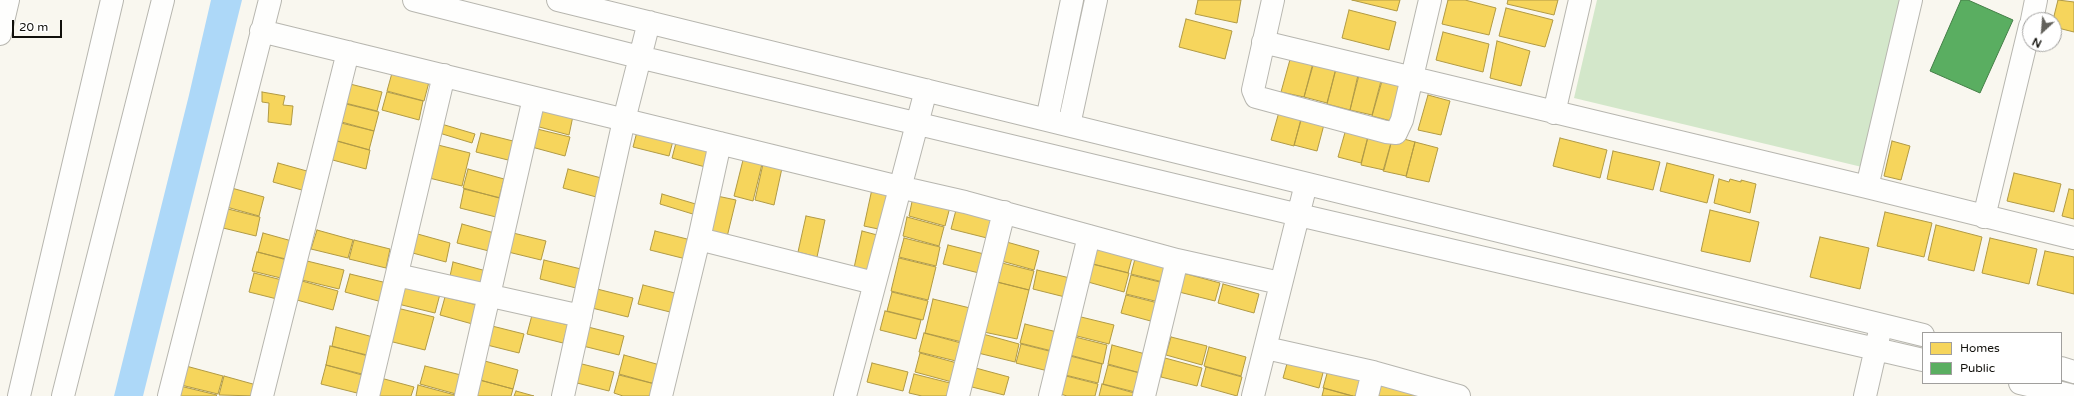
<!DOCTYPE html>
<style>
body{margin:0}
#map{position:relative;width:2074px;height:396px;overflow:hidden;background:#f9f7ef;font-family:"Varela Round",sans-serif}
canvas{display:block}
.legend{position:absolute;left:1922px;top:332px;width:140px;height:52px;box-sizing:border-box;background:#fff;border:1px solid #a09f9d;margin:0;padding:5px 7px;list-style:none;font-size:12px;color:#11100b}
.legend li{display:flex;align-items:center;gap:8px;height:20px}
.legend b{width:20px;border:1px solid #a09f9d}
.north{position:absolute;left:2022px;top:12px;width:40px;height:40px;box-sizing:border-box;background:#fff;border:1px solid #a09f9d;border-radius:50%;rotate:206deg;font-size:11px;font-weight:700;line-height:16px;text-align:center;color:#11100b}
.north::after{content:'';display:block;margin:auto;width:14px;height:18px;background:#62615b;clip-path:polygon(50% 0,100% 100%,50% 72%,0 100%)}
.scale{position:absolute;left:12px;top:20px;width:50px;height:18px;box-sizing:border-box;border:2px solid #11100b;border-top:0;padding-left:5px;font-size:12px;line-height:14px;white-space:nowrap;color:#11100b;-webkit-text-stroke:3px #fff;paint-order:stroke}
</style>
<div id="map">
<canvas width="2074" height="396"></canvas>
<ul class="legend">
<li><b style="height:11px;background:#f6d55c"></b>Homes</li>
<li><b style="height:11px;background:#5aae61"></b>Public</li>
</ul>
<div class="north">N</div>
<div class="scale">20 m</div>
</div>
<script>
const c = document.querySelector('canvas').getContext('2d');
c.lineJoin = 'round';
function fillPath(path, color) { c.fillStyle = color; c.fill(path, 'evenodd'); }
const toPath = rows => new Path2D(rows.map(r => 'M' + r).join(''));
function strokePath(path, color, width, dash) { c.strokeStyle = color; c.lineWidth = width; c.lineCap = dash ? 'butt' : 'round'; c.setLineDash(dash || []); c.stroke(path); }
fillPath(toPath([
 [1597,0,1902,0,1862,167,1574,98]
]), '#d3e7ca');
fillPath(toPath([
 [211,0,242,0,143,396,114,396,189,95]
]), '#add8f8');
const homes = toPath([
 [1198,0,1241,0,1237,23,1195,14,1198,0],
 [1352,0,1400,0,1397,11,1352,0],
 [1448,0,1465,0,1496,8,1489,35,1442,24,1448,0],
 [1508,0,1558,0,1554,15,1507,4,1508,0],
 [2058,0,2074,2,2074,32,2054,27,2053,20,2058,0],
 [1506,8,1553,20,1545,47,1499,36,1506,8],
 [1349,10,1396,22,1389,50,1342,38,1349,10],
 [1186,19,1232,31,1225,59,1179,47,1186,19],
 [1443,32,1489,44,1483,72,1436,60,1443,32],
 [1497,41,1530,51,1521,86,1490,78,1497,41],
 [1291,56,1313,63,1304,97,1281,92,1291,56],
 [1314,62,1336,68,1327,103,1304,97,1314,62],
 [1336,69,1358,75,1350,110,1327,104,1336,69],
 [392,73,429,82,424,101,387,91,392,73],
 [1359,75,1381,81,1372,115,1350,110,1359,75],
 [1382,81,1404,87,1395,122,1372,116,1382,81],
 [346,83,382,92,377,111,341,102,346,83],
 [262,92,285,96,283,105,293,106,291,125,268,122,269,103,262,102,262,92],
 [387,92,423,101,419,120,382,110,387,92],
 [1428,95,1450,101,1441,135,1418,130,1428,95],
 [342,103,379,112,374,131,337,122,342,103],
 [1281,105,1303,111,1294,146,1271,140,1281,105],
 [537,106,573,116,569,135,532,125,537,106],
 [1304,110,1326,117,1317,151,1294,145,1304,110],
 [338,121,374,131,369,150,333,140,338,121],
 [1348,122,1370,129,1361,163,1338,157,1348,122],
 [438,123,475,134,472,143,436,132,438,123],
 [533,128,570,137,565,156,528,146,533,128],
 [638,128,674,137,669,156,633,147,638,128],
 [1370,129,1393,136,1384,170,1361,165,1370,129],
 [481,133,517,142,512,161,476,152,481,133],
 [1393,136,1415,142,1406,176,1383,171,1393,136],
 [1560,138,1607,150,1600,178,1553,166,1560,138],
 [677,139,714,149,709,168,672,158,677,139],
 [334,140,370,150,366,169,329,159,334,140],
 [1892,141,1910,146,1901,180,1884,176,1892,141],
 [1415,142,1438,148,1429,182,1406,177,1415,142],
 [434,144,470,153,462,186,425,177,434,144],
 [1613,151,1660,162,1653,190,1607,179,1613,151],
 [743,160,762,164,753,201,734,196,743,160],
 [278,163,314,173,309,192,273,182,278,163],
 [1667,163,1714,175,1707,203,1660,191,1667,163],
 [763,164,782,168,774,205,755,200,763,164],
 [468,169,504,179,499,198,463,188,468,169],
 [568,169,605,179,600,198,563,188,568,169],
 [2014,173,2061,184,2054,212,2007,201,2014,173],
 [1719,179,1729,182,1730,179,1741,182,1741,180,1756,184,1750,213,1714,203,1719,179],
 [228,187,264,197,259,216,223,206,228,187],
 [464,189,501,198,496,217,460,208,464,189],
 [872,189,891,194,883,230,864,226,872,189],
 [2069,189,2074,190,2074,219,2062,216,2069,189],
 [662,194,699,205,696,215,660,204,662,194],
 [717,196,736,200,727,237,709,232,717,196],
 [913,197,950,207,945,226,909,216,913,197],
 [224,208,260,217,256,236,219,227,224,208],
 [956,210,992,219,987,238,951,229,956,210],
 [1710,210,1759,222,1750,262,1701,251,1710,210],
 [1885,212,1932,223,1924,257,1877,246,1885,212],
 [806,216,825,220,817,257,798,252,806,216],
 [907,217,944,227,939,246,903,236,907,217],
 [462,224,498,234,493,252,457,243,462,224],
 [1936,225,1982,237,1974,271,1928,260,1936,225],
 [317,230,353,240,348,258,311,249,317,230],
 [655,231,691,240,686,259,650,250,655,231],
 [862,231,881,236,873,272,854,268,862,231],
 [509,232,546,241,541,260,504,251,509,232],
 [263,233,299,243,294,262,258,252,263,233],
 [414,233,450,243,446,262,409,252,414,233],
 [1820,237,1869,248,1860,289,1810,277,1820,237],
 [904,238,940,247,936,266,899,257,904,238],
 [1990,238,2037,249,2029,284,1982,273,1990,238],
 [354,240,390,249,386,268,349,259,354,240],
 [1003,241,1039,251,1034,270,998,260,1003,241],
 [948,245,984,254,979,273,943,264,948,245],
 [1097,245,1133,254,1128,273,1092,264,1097,245],
 [2045,251,2074,257,2074,294,2037,285,2045,251],
 [257,252,294,261,289,280,252,271,257,252],
 [1136,255,1172,264,1167,283,1131,274,1136,255],
 [899,258,936,267,928,300,891,291,899,258],
 [544,260,581,269,576,288,540,279,544,260],
 [307,261,344,270,339,289,302,280,307,261],
 [453,262,490,272,485,291,449,281,453,262],
 [998,262,1034,271,1029,290,993,281,998,262],
 [1093,264,1129,273,1124,292,1088,282,1093,264],
 [1037,270,1074,279,1069,298,1033,289,1037,270],
 [254,273,290,282,285,301,249,292,254,273],
 [1183,273,1220,283,1215,301,1179,292,1183,273],
 [350,274,387,283,382,302,345,292,350,274],
 [1131,275,1168,284,1163,303,1126,294,1131,275],
 [302,281,338,291,333,310,297,300,302,281],
 [993,281,1029,290,1017,339,979,331,993,281],
 [1223,284,1259,294,1254,313,1218,303,1223,284],
 [403,285,440,294,435,313,398,304,403,285],
 [643,285,679,294,674,313,638,304,643,285],
 [597,289,633,298,628,317,592,308,597,289],
 [892,292,928,301,923,320,887,311,892,292],
 [1126,295,1162,304,1158,323,1121,313,1126,295],
 [445,297,481,306,476,325,440,315,445,297],
 [933,299,970,308,962,342,925,333,933,299],
 [397,308,434,317,425,350,389,341,397,308],
 [885,311,921,320,916,339,880,330,885,311],
 [532,315,568,325,563,343,527,334,532,315],
 [1077,316,1114,325,1109,344,1073,335,1077,316],
 [1025,324,1061,333,1056,352,1020,343,1025,324],
 [488,325,524,334,519,353,483,344,488,325],
 [336,327,373,337,368,356,332,346,336,327],
 [588,327,624,336,619,355,583,346,588,327],
 [924,333,961,343,956,361,919,352,924,333],
 [983,334,1019,344,1015,362,978,353,983,334],
 [1071,336,1107,345,1103,364,1066,354,1071,336],
 [1171,337,1207,346,1202,365,1166,355,1171,337],
 [1021,344,1057,353,1052,372,1016,363,1021,344],
 [1112,345,1149,355,1144,374,1108,364,1112,345],
 [330,346,367,355,362,374,326,365,330,346],
 [1209,347,1246,357,1241,376,1204,366,1209,347],
 [920,353,957,363,952,382,915,372,920,353],
 [624,355,660,365,655,384,619,374,624,355],
 [1066,355,1102,364,1098,383,1061,374,1066,355],
 [1165,358,1202,368,1197,386,1161,377,1165,358],
 [481,360,518,370,513,389,476,379,481,360],
 [1288,360,1324,369,1319,388,1283,378,1288,360],
 [578,363,614,372,609,391,573,382,578,363],
 [872,363,908,372,903,391,867,382,872,363],
 [326,365,362,375,357,393,321,384,326,365],
 [1108,365,1144,374,1139,393,1103,384,1108,365],
 [186,366,223,376,218,394,181,385,186,366],
 [425,366,461,375,456,394,420,384,425,366],
 [972,367,1009,377,1004,395,968,386,972,367],
 [1206,367,1242,377,1237,396,1201,386,1206,367],
 [1328,370,1364,379,1360,396,1352,396,1323,388,1328,370],
 [914,374,950,383,947,396,922,396,909,393,914,374],
 [619,375,655,384,652,396,623,396,614,393,619,375],
 [1062,375,1098,384,1095,396,1067,396,1057,393,1062,375],
 [224,376,260,386,258,396,219,395,224,376],
 [377,377,414,387,411,396,372,396,377,377],
 [476,379,513,389,511,396,472,396,476,379],
 [1102,384,1138,394,1138,396,1099,396,1102,384],
 [1379,384,1415,394,1415,396,1376,396,1379,384],
 [418,385,455,395,455,396,416,396,418,385],
 [180,386,217,395,216,396,178,396,180,386],
 [1324,388,1353,396,1322,396,1324,388],
 [516,391,534,396,514,396,516,391]
]);
fillPath(homes, '#f6d55c');
strokePath(homes, '#b19a44', 1);
const public = toPath([
 [1961,0,1968,0,2013,20,1980,93,1930,71,1961,0]
]);
fillPath(public, '#5aae61');
strokePath(public, '#447f47', 1);
const minor = toPath([
 [414,0,639,57,1299,215,1923,360],
 [558,0,1923,335],
 [1273,0,1253,90,1256,97,1386,132,1396,133,1402,120,1430,0],
 [2032,20,2036,0],
 [261,31,899,187,965,202,1177,260,1280,283],
 [0,34,8,0],
 [1263,42,1867,187,2074,238],
 [1554,113,1580,0],
 [1047,120,1072,0],
 [1069,125,1096,0],
 [1867,187,1911,0],
 [1984,217,2030,26],
 [699,239,874,283],
 [397,275,581,316],
 [1266,348,1373,372,1459,396],
 [2061,368,2074,372],
 [2020,383,2074,396],
 [19,396,112,0],
 [63,396,163,0],
 [169,396,270,0],
 [262,396,348,52],
 [368,396,444,75],
 [466,396,534,98],
 [563,396,624,120,649,22],
 [661,396,699,239,720,143],
 [845,396,926,90],
 [958,396,1004,212],
 [1050,396,1089,236],
 [1144,396,1177,260],
 [1253,396,1306,184],
 [1367,396,1373,372],
 [1865,396,1879,335]
]);
strokePath(minor, '#b7b6af', 24);
strokePath(minor, '#fefefd', 22);
</script>
